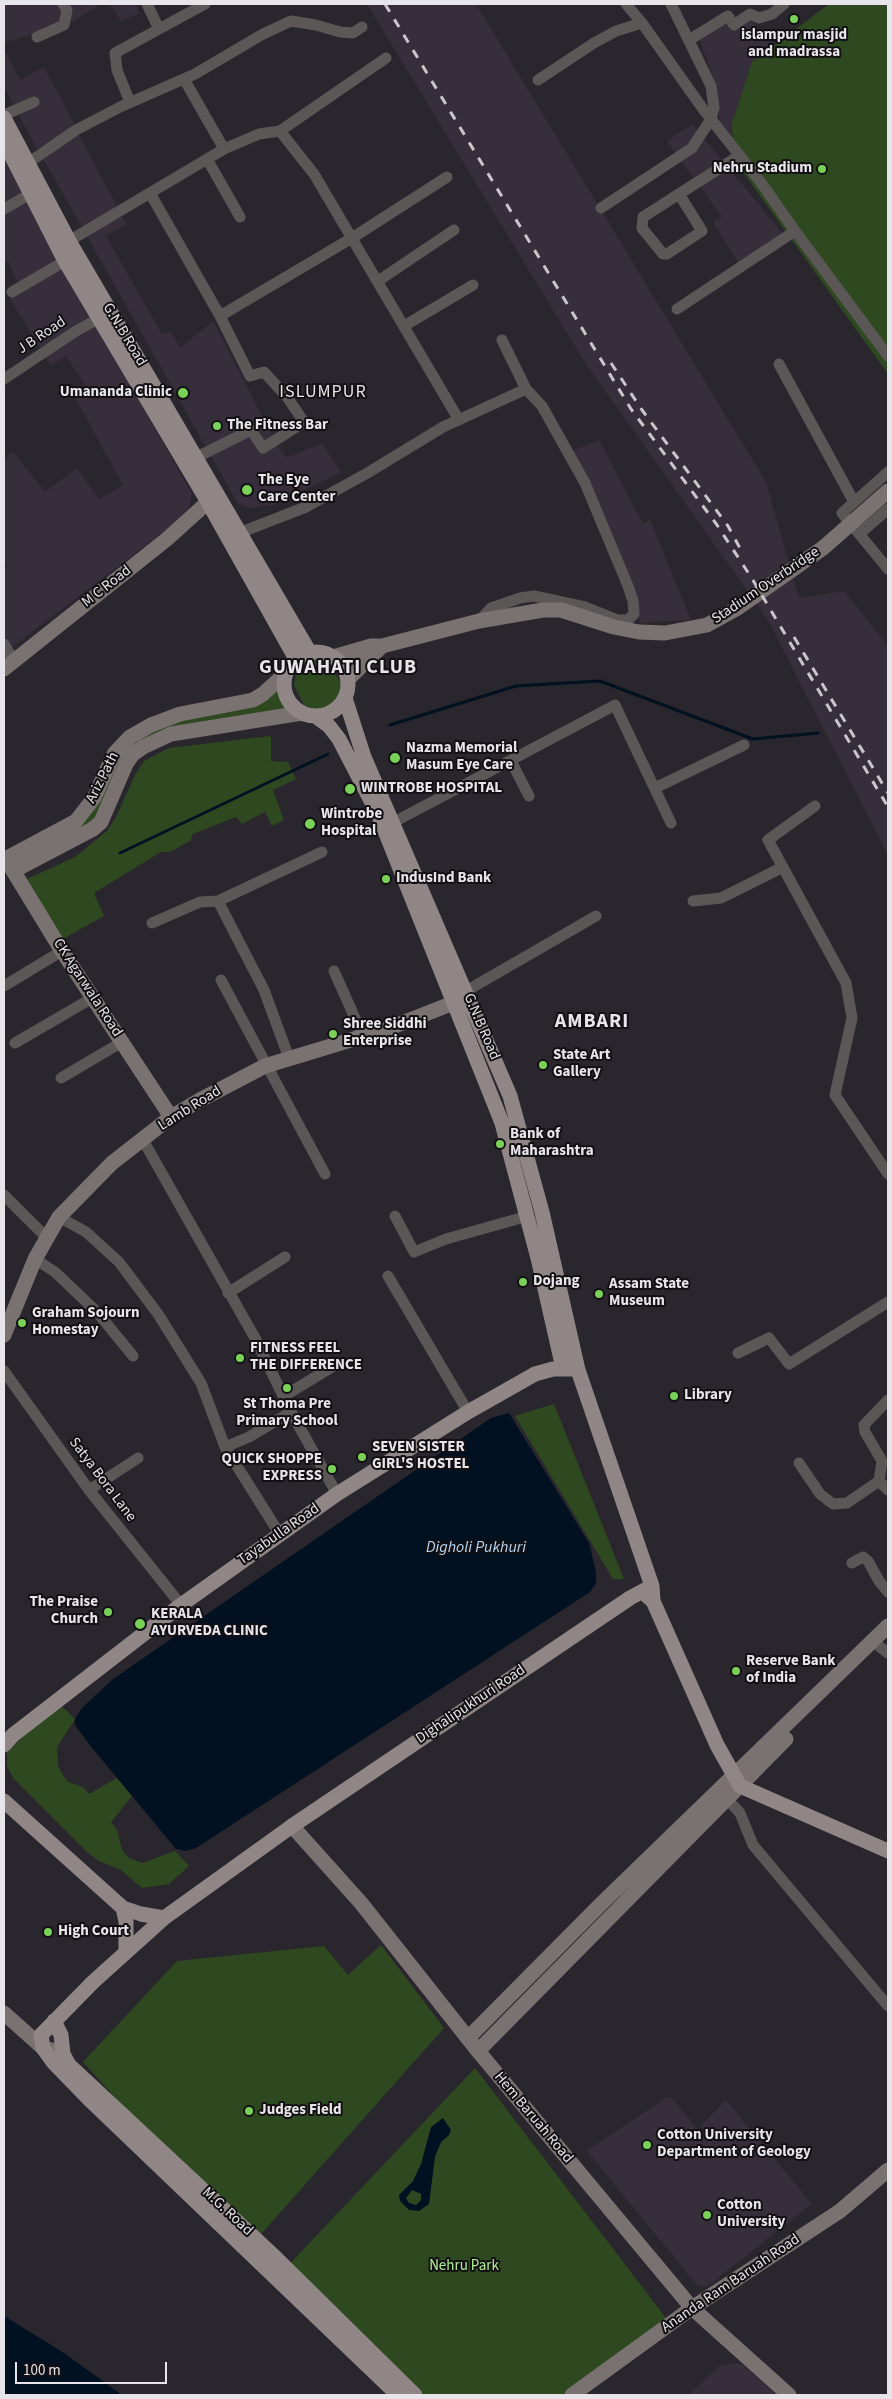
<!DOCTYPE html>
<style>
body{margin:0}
#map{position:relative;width:892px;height:2399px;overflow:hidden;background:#2a262d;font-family:"Source Sans 3",sans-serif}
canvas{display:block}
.frame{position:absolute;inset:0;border:5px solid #e7e5e9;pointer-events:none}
.scale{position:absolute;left:15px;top:2362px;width:152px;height:22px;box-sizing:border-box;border:2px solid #e7e5e9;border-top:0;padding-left:6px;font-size:15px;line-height:18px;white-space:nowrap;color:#e7e5e9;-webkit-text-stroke:4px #121013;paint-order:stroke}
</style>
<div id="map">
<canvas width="892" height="2399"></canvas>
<div class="frame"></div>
<div class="scale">100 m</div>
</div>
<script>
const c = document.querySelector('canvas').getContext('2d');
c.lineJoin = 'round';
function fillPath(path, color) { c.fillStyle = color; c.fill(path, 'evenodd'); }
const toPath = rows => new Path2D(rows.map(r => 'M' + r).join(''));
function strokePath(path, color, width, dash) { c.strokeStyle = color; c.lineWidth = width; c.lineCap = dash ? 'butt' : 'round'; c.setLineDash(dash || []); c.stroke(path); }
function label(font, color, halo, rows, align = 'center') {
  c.font = font + ' "Source Sans 3",sans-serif'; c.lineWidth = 4; c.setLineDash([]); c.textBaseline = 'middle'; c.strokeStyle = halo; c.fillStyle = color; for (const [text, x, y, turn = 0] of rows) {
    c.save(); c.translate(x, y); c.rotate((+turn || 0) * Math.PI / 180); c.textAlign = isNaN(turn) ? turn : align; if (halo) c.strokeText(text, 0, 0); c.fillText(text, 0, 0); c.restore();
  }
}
fillPath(toPath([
 [4,4,101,4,68,24,4,43],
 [109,4,135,4,140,13,121,21],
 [367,4,476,4,766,482,799,598,844,591,888,646,888,855,768,620,584,361],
 [751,19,774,46,752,63,732,123,733,138,720,124,716,84,699,38,725,21,733,31],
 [4,49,20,80,44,67,77,129,37,149,4,87],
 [692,124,788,240,741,267,713,222,722,217,667,141],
 [78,133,126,224,106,236,162,334,171,331,180,348,213,321,276,443,287,458,322,443,341,472,276,504,250,508,238,504,40,153],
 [4,152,81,298,192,494,189,508,174,524,4,653,4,569,7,566,4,561,4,459,13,451,45,492,77,468,99,500,123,485,75,398,88,389,66,356,50,365,8,295,21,289,8,262,4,263],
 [599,440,643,524,650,520,691,620,640,623,627,578,573,451],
 [667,2097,672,2098,705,2139,708,2137,701,2125,726,2100,812,2204,706,2287,697,2285,587,2151],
 [735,2363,743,2365,777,2395,688,2395,721,2365]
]), '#362f3b');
fillPath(toPath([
 [829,4,888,4,888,374,733,158,732,123,752,62],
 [311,658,328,661,342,685,340,701,326,711,314,711,304,705,294,685,297,668],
 [277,689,285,709,209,723,173,726,137,742,93,822,20,854,61,834,115,761,140,735],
 [271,736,271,761,288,762,296,779,273,790,284,820,272,826,265,812,242,824,236,817,193,834,190,841,170,852,161,852,94,893,104,916,59,941,23,881,75,857,107,831,115,819,135,775,144,761,169,748],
 [554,1404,624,1579,613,1579,515,1416],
 [58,1703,75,1719,57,1747,58,1766,62,1774,68,1782,83,1787,89,1794,117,1778,132,1796,111,1822,117,1830,122,1850,129,1858,142,1863,175,1851,189,1866,169,1884,142,1888,121,1870,99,1861,87,1852,13,1778,7,1766,7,1752],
 [381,1945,444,2028,254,2242,171,2159,83,2062,177,1961,324,1946,348,1975],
 [475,2068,669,2322,570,2395,412,2395,281,2273]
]), '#2e4920');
fillPath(toPath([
 [509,1413,589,1543,596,1572,596,1583,590,1592,196,1848,186,1851,176,1849,89,1744,75,1725,75,1719,82,1708,113,1679,491,1418],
 [443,2118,451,2130,449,2135,441,2142,435,2157,429,2204,419,2211,409,2210,400,2201,399,2195,413,2181,421,2164,431,2127],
 [412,2190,421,2194,421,2200,416,2205,409,2203,406,2198],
 [4,2316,64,2353,122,2395,4,2395]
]), '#011121');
strokePath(toPath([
 [390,725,516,686,600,681,753,739,818,733],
 [120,853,328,754]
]), '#011121', 3);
strokePath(toPath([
 [147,4,159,29],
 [626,4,642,23],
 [37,37,64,25,67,10,63,4],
 [689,40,728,16,734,25,750,14,759,18,772,14,784,4],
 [184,79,224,149],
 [538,80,594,43,616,31,642,23,703,109,762,184,795,231,677,309],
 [130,102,117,70,115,53,205,4],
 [4,115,34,102],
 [280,131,386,58],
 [207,159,240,217],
 [28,163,76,130,120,107,195,74,263,34,291,21,316,25,340,32,353,33,362,27],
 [150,193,220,316,250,376,264,372,287,397,304,422,263,448,251,430,197,457],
 [679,194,702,231,667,254,663,254,642,228,643,217,679,194,739,156],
 [601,208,692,148,711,119,714,108,711,86,671,4],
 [4,209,30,194],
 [795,231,888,356],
 [69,241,224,149,259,134,280,131,314,174,459,420],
 [378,281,454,230],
 [12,292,65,261],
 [220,316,352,238,447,177],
 [404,326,473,285],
 [779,364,854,502],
 [4,379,76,331,98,319],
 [888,472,842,513,888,569],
 [239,533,306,507,369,472,443,427,526,389],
 [859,534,888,509],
 [479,621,491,608,520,598,534,596,585,607,618,620,628,620,634,614,633,601,628,586,585,483,542,406,526,389,502,340],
 [4,644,14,661],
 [511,761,529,796],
 [655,788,744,745],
 [815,806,768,840,846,983,852,1018,835,1095,888,1174],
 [394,822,615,705,671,823],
 [218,901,322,852],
 [693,901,721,898,783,867],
 [152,923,200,902,218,901,264,990,289,1058],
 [334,971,363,1036],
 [221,980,325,1174],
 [4,986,62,951],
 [466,991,596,916],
 [15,1043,94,997],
 [61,1078,122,1042],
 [143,1140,255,1338,291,1412,337,1494],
 [4,1195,46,1237],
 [395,1216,414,1252,446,1239,528,1216],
 [59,1217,86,1232,119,1262,158,1314,201,1383,225,1447,279,1533],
 [35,1259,55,1272,97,1312,133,1356],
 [388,1276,468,1412],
 [228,1293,285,1257],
 [738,1353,769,1338,789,1364,888,1302],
 [4,1371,89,1490,181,1605],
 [284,1396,337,1364],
 [888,1400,864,1425,865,1432,882,1461,879,1481,888,1490],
 [225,1447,249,1437,291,1412],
 [799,1463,820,1494,833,1504,847,1503,879,1481],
 [89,1490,138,1458],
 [852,1563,863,1557,868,1561,879,1581,888,1592],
 [880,1647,888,1653],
 [727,1799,740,1813,753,1845,888,2006]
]), '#5c5757', 11);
strokePath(toPath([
 [333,657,371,646,382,646,479,621,543,610,561,610,614,627,639,632,665,633,707,625,736,609,823,548,888,491],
 [4,669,167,539,208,502],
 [348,679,382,646],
 [5,859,76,821,94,798,114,754,130,737,151,725,180,714,253,700,263,694,286,673],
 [9,864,62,951,171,1117],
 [13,871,93,829,101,822,126,764,132,755,143,747,171,734,302,713],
 [4,1335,35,1259,59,1217,112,1163,171,1117,200,1100,265,1066,387,1029,466,998],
 [292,1826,361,1903,478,2051,692,2308,789,2395],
 [4,2013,43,2048,52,2050],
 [468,2038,601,1904,888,1626],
 [478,2051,786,1739],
 [572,2395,692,2308,840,2211,888,2170]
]), '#797271', 15);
strokePath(toPath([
 [4,118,69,241,310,653],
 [4,141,65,261,208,502,296,659],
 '284 684a32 32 0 1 1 64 0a32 32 0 1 1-64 0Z',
 [345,698,364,757,510,1096,542,1212,578,1370,652,1586,653,1601],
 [315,716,329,726,339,739,379,816,502,1123,538,1258,563,1368],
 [646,1595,653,1601,717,1745,740,1786,888,1851],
 [4,1745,13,1735,181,1605,337,1494,468,1412,535,1374,553,1369,571,1369],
 [4,1801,123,1908,126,1921,126,1952],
 [123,1908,141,1914,164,1918],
 [54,2021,61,2035,63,2054,69,2065,276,2258,415,2395],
 [398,2395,89,2099,53,2062,43,2048,41,2035,93,1982,164,1918,292,1826,630,1598,652,1586]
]), '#8f8685', 15);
strokePath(toPath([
 [385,4,631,409,717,525,751,577,888,807],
 [611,363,642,410,728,526,742,552],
 [794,637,888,793]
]), '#c9c6cb', 3, [9, 9]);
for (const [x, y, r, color] of [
 [794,19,5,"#7ad157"],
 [822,169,5,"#7ad157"],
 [183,393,6,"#7ad157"],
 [217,426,5,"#7ad157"],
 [247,490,6,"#7ad157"],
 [395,758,6,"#7ad157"],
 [350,789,6,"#7ad157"],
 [310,824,6,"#7ad157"],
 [386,879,5,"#7ad157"],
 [333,1034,5,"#7ad157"],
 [543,1065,5,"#7ad157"],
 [500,1144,5,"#7ad157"],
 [523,1282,5,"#7ad157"],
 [599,1294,5,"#7ad157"],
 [22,1323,5,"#7ad157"],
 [240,1358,5,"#7ad157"],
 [287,1388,5,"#7ad157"],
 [674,1396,5,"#7ad157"],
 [362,1457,5,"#7ad157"],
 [332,1469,5,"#7ad157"],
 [108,1612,5,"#7ad157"],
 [140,1624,6,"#7ad157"],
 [736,1671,5,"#7ad157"],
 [48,1932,5,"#7ad157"],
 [249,2111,5,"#7ad157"],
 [647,2145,5,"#7ad157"],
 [707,2215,5,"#7ad157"]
]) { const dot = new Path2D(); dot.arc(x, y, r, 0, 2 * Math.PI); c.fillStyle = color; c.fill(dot); strokePath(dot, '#121013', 2); }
label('bold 15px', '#e7e5e9', '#121013', [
 ["islampur masjid",794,36,"center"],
 ["and madrassa",794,53,"center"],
 ["Nehru Stadium",812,169,"right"],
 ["Umananda Clinic",172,393,"right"],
 ["The Fitness Bar",227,426],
 ["The Eye",258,481],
 ["Care Center",258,498],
 ["Nazma Memorial",406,749],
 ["Masum Eye Care",406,766],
 ["WINTROBE HOSPITAL",361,789],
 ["Wintrobe",321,815],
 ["Hospital",321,832],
 ["IndusInd Bank",396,879],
 ["Shree Siddhi",343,1025],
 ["Enterprise",343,1042],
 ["State Art",553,1056],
 ["Gallery",553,1073],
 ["Bank of",510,1135],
 ["Maharashtra",510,1152],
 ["Dojang",533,1282],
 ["Assam State",609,1285],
 ["Museum",609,1302],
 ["Graham Sojourn",32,1314],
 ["Homestay",32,1331],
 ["FITNESS FEEL",250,1349],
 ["THE DIFFERENCE",250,1366],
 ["Library",684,1396],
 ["St Thoma Pre",287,1405,"center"],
 ["Primary School",287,1422,"center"],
 ["SEVEN SISTER",372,1448],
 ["GIRL'S HOSTEL",372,1465],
 ["QUICK SHOPPE",322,1460,"right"],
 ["EXPRESS",322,1477,"right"],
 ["The Praise",98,1603,"right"],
 ["Church",98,1620,"right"],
 ["KERALA",151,1615],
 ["AYURVEDA CLINIC",151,1632],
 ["Reserve Bank",746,1662],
 ["of India",746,1679],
 ["High Court",58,1932],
 ["Judges Field",259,2111],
 ["Cotton University",657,2136],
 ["Department of Geology",657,2153],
 ["Cotton",717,2206],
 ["University",717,2223]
], 'left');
label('15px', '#e7e5e9', '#121013', [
 ["G.N.B Road",124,335,59],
 ["J B Road",42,336,-34],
 ["Stadium Overbridge",766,586,-34],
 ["M C Road",107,587,-38],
 ["Ariz Path",103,778,-63],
 ["CK Agarwala Road",87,988,57],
 ["G.N.B Road",481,1027,67],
 ["Lamb Road",190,1109,-32],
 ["Satya Bora Lane",102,1480,53],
 ["Tayabulla Road",279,1535,-35],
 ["Dighalipukhuri Road",471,1705,-34],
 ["Hem Baruah Road",533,2118,50],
 ["M.G. Road",227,2212,43],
 ["Ananda Ram Baruah Road",731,2284,-34]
]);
label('15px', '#b3f195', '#121013', [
 ["Nehru Park",464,2267]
]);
label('italic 16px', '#b6d5f4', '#121013', [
 ["Digholi Pukhuri",476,1548]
]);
c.letterSpacing = '1px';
label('18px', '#e7e5e9', '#121013', [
 ["ISLUMPUR",323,393]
]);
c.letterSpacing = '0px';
c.letterSpacing = '1px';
label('bold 20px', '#e7e5e9', '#121013', [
 ["GUWAHATI CLUB",338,669],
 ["AMBARI",592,1023]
]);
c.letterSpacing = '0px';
</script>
